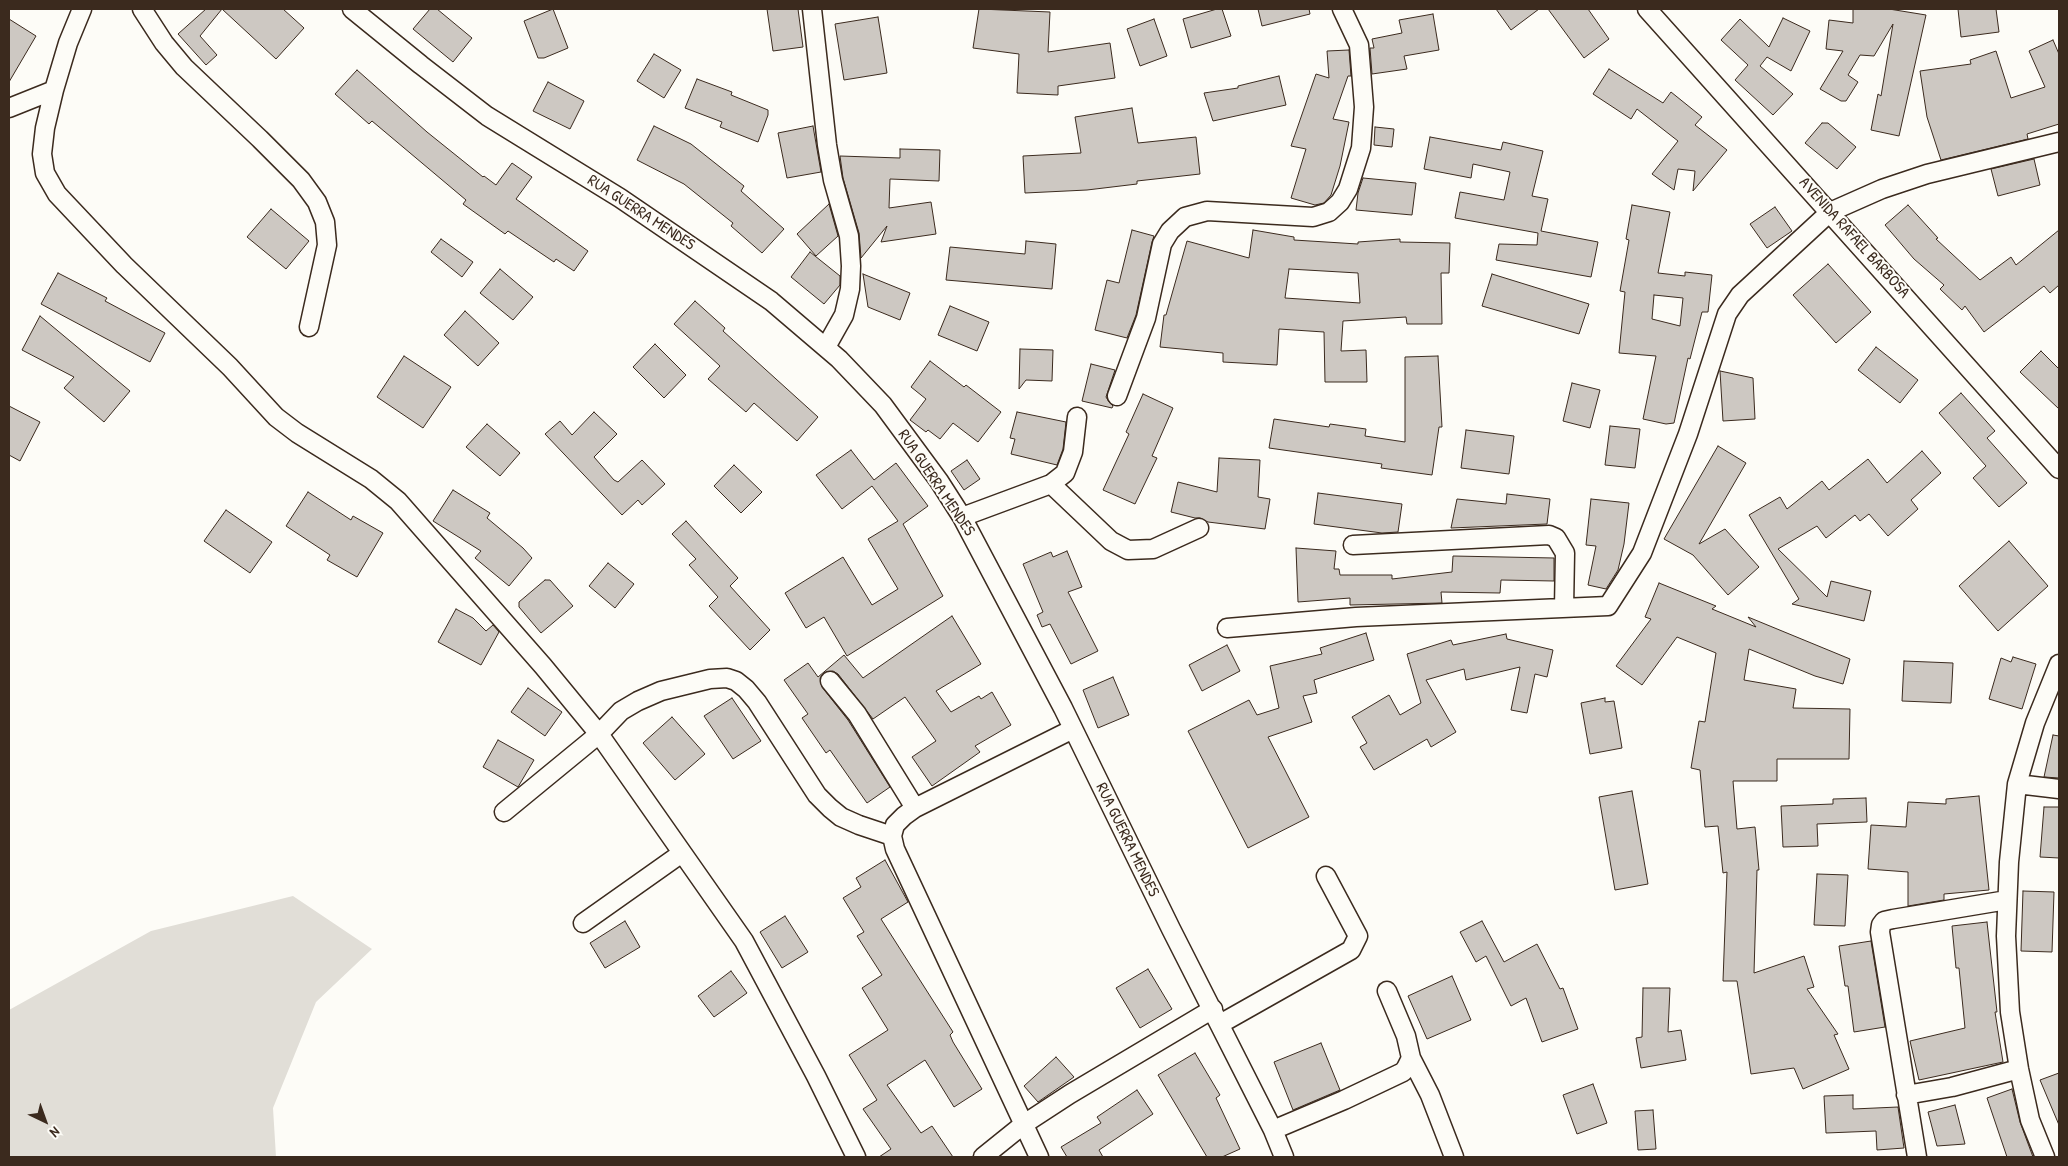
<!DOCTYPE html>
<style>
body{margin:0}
#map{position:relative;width:2068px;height:1166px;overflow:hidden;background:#fdfcf7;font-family:"Patrick Hand",sans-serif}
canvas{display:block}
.frame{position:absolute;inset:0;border:10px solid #3b2a1e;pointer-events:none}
.north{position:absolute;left:20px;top:1096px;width:50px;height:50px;-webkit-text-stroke:4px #fdfcf7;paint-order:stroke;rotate:138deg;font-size:14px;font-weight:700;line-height:20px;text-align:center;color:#3b2a1e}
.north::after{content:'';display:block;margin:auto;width:18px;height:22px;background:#3b2a1e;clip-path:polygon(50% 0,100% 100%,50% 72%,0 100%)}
</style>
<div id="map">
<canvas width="2068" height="1166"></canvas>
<div class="frame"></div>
<div class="north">N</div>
</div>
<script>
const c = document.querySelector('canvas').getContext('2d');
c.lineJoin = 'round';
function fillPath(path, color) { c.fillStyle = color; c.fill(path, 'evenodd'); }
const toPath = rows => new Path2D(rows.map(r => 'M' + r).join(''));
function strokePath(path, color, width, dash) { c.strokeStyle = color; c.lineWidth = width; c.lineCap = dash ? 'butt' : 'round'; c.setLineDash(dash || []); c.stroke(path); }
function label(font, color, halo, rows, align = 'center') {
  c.font = font + ' "Patrick Hand",sans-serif'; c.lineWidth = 4; c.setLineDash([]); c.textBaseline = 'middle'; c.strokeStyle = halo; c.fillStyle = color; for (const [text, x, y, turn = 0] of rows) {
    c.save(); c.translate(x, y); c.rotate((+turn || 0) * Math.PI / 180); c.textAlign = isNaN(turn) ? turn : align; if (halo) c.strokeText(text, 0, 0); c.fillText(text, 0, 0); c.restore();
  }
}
fillPath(toPath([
 [293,896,372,949,316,1002,273,1108,276,1157,9,1157,9,1010,151,931]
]), '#e1ded7');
const building = toPath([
 [206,9,283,9,304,28,276,59,222,9,200,36,217,55,206,65,178,34,206,9],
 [430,9,437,9,472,38,453,62,413,29,430,9],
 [553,9,568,48,544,58,538,58,524,21,553,9],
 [767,9,798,9,803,47,773,51,767,9],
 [979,9,1050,12,1048,52,1110,43,1115,78,1058,86,1058,95,1017,93,1019,54,973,48,979,9],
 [1217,9,1222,9,1231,36,1191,48,1183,19,1217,9],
 [1258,9,1309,9,1310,14,1262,26,1258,9],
 [1496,9,1539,9,1511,30,1496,9],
 [1548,9,1588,9,1609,39,1584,58,1548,9],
 [1853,9,1889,9,1926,15,1899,136,1871,130,1878,94,1881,96,1893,24,1874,56,1860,55,1848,75,1858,82,1846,101,1841,101,1820,89,1843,51,1826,49,1829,20,1853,23,1853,9],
 [1958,9,1996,9,1999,32,1961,37,1958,9],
 [1433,14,1439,50,1404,56,1407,69,1372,74,1370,48,1374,48,1372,39,1402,33,1399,20,1433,14],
 [878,17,887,73,844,80,835,24,878,17],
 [1783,18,1810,31,1791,71,1767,57,1760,66,1793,94,1773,115,1735,80,1748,65,1721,40,1740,19,1769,47,1783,18],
 [9,19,36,36,9,82,9,19],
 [1154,19,1167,56,1140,66,1127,29,1154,19],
 [2053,40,2059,54,2059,124,2027,134,2028,139,1941,160,1927,117,1920,71,1971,64,1970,60,1996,51,2011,98,2045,87,2029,51,2053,40],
 [1349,50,1351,76,1348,76,1333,119,1349,122,1340,166,1331,195,1324,203,1315,205,1291,198,1306,149,1291,146,1316,74,1329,78,1327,51,1349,50],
 [654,54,681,70,664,98,637,81,654,54],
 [1609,69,1663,103,1671,92,1702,117,1695,125,1727,150,1693,191,1695,171,1678,169,1674,190,1652,174,1678,141,1637,109,1631,119,1593,94,1609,69],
 [357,70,427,132,483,177,484,176,496,185,512,163,532,177,516,199,588,251,574,271,556,259,554,262,508,231,505,234,463,204,466,200,372,121,369,124,335,94,357,70],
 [1279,76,1286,105,1213,121,1204,93,1238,88,1238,86,1279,76],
 [697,79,732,92,731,95,768,110,768,115,758,142,720,127,722,122,685,108,697,79],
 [548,82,584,101,570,129,533,111,548,82],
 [1132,108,1138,143,1196,137,1200,174,1137,181,1137,184,1087,190,1025,193,1023,156,1081,153,1075,117,1132,108],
 [1822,123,1828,123,1856,147,1837,169,1805,143,1822,123],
 [654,126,691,144,744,186,741,191,784,229,762,253,731,226,733,223,684,184,637,160,654,126],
 [813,126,821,172,787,178,778,133,813,126],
 [1375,127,1394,129,1392,147,1374,145,1375,127],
 [1430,137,1501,150,1503,142,1543,151,1532,196,1548,199,1541,231,1598,242,1591,277,1496,260,1499,244,1537,245,1538,233,1455,218,1460,192,1504,200,1510,172,1473,164,1471,178,1424,169,1430,137],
 [900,149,940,150,939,181,890,179,889,208,931,202,936,234,881,242,887,226,861,258,859,233,843,178,840,156,900,158,900,149],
 [2034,159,2040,185,1998,196,1991,169,2034,159],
 [1363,178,1416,183,1412,215,1356,210,1358,193,1363,178],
 [829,204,838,236,816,256,797,234,829,204],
 [1632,205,1670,212,1658,273,1685,276,1685,272,1712,275,1708,312,1702,312,1690,359,1688,358,1674,423,1666,424,1643,419,1656,356,1619,353,1625,292,1620,291,1629,240,1626,239,1632,205],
 [1654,295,1683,298,1680,326,1652,319,1654,295],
 [1908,205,1938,238,1936,239,1980,280,2011,257,2016,265,2059,230,2059,285,2050,293,2044,286,1984,332,1965,306,1962,310,1940,289,1944,285,1914,259,1885,225,1908,205],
 [1775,207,1792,231,1767,248,1750,224,1775,207],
 [271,209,309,241,286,269,247,237,271,209],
 [1132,230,1154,236,1152,242,1136,315,1127,338,1095,330,1107,280,1119,283,1132,230],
 [1253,230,1294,237,1294,240,1358,244,1358,242,1400,239,1400,242,1450,243,1449,273,1441,273,1442,324,1407,324,1406,317,1343,321,1341,351,1366,350,1367,382,1325,382,1324,332,1279,329,1277,365,1223,362,1223,353,1160,347,1164,315,1166,315,1187,241,1249,258,1253,230],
 [1289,269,1358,273,1360,303,1285,298,1289,269],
 [441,239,473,262,462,277,431,252,441,239],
 [1026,241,1056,244,1052,289,946,280,950,247,1025,254,1026,241],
 [810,252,840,276,840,285,824,304,791,277,810,252],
 [1828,264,1871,312,1836,343,1793,295,1828,264],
 [500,269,533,297,513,320,480,293,500,269],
 [58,273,107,298,105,301,165,333,150,362,41,304,58,273],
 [863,274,910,293,900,320,868,307,863,274],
 [1492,274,1589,304,1579,334,1482,306,1492,274],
 [695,301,725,328,723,331,818,417,797,441,754,403,746,412,708,379,720,366,674,324,695,301],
 [950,306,989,322,977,351,938,335,950,306],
 [465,311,499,343,478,366,444,335,465,311],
 [40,316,130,391,104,422,64,388,74,377,22,350,40,316],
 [655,344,686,375,664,398,633,367,655,344],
 [1876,347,1918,380,1900,403,1858,370,1876,347],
 [1020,349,1053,350,1052,381,1026,380,1019,389,1020,349],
 [2041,351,2059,369,2059,409,2020,372,2041,351],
 [404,356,451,387,423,428,377,397,404,356],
 [1438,356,1442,427,1439,427,1432,475,1381,468,1382,464,1269,448,1274,419,1329,427,1330,424,1366,429,1365,436,1405,442,1405,357,1438,356],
 [930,361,964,387,966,385,1001,412,978,442,953,423,940,439,928,430,926,432,910,420,926,399,911,387,930,361],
 [1091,364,1115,370,1106,397,1109,402,1113,406,1112,408,1082,401,1091,364],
 [1720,371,1753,378,1755,419,1723,421,1720,371],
 [1572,383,1600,390,1590,428,1563,421,1572,383],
 [1961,393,1995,431,1987,438,2027,483,1999,507,1973,478,1986,466,1939,413,1961,393],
 [1143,394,1173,408,1152,456,1157,458,1135,504,1103,490,1129,434,1126,432,1143,394],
 [9,406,40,422,20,461,9,455,9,406],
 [594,412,617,434,594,457,614,480,618,482,642,460,665,484,642,505,638,500,622,515,545,434,560,421,572,435,594,412],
 [1017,412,1066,422,1063,449,1057,465,1011,454,1015,439,1010,438,1017,412],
 [487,424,520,453,500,476,466,447,487,424],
 [1610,426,1640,429,1635,468,1605,465,1610,426],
 [1466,430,1514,436,1509,474,1461,468,1466,430],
 [1718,446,1746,463,1699,544,1725,529,1759,567,1728,595,1693,555,1664,539,1718,446],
 [851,450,874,480,896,463,928,506,903,524,943,596,847,656,824,617,806,628,785,593,843,557,872,605,898,589,868,539,898,521,872,486,842,509,816,475,851,450],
 [1922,451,1941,473,1911,500,1918,509,1888,536,1869,514,1860,521,1855,515,1826,538,1817,526,1778,549,1827,597,1831,581,1871,591,1864,621,1792,604,1799,599,1749,515,1780,497,1787,509,1822,481,1829,490,1868,459,1887,483,1922,451],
 [1219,458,1260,460,1258,497,1270,499,1265,529,1208,522,1200,518,1195,518,1171,512,1178,482,1217,492,1219,458],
 [967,460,980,479,964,490,951,471,967,460],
 [734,465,762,492,741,513,714,486,734,465],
 [453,490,490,513,487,518,523,548,532,558,509,586,475,558,481,551,433,521,453,490],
 [308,492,351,520,353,516,383,533,357,577,327,560,330,555,286,526,308,492],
 [1318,493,1402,504,1398,532,1382,533,1314,524,1318,493],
 [1507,494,1550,499,1547,524,1451,528,1457,499,1506,504,1507,494],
 [1591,499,1629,503,1624,544,1618,570,1606,589,1588,585,1596,546,1586,545,1591,499],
 [226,510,272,542,250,573,204,541,226,510],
 [686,521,738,578,730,586,770,630,750,650,709,606,718,597,689,565,696,559,672,534,686,521],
 [2009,541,2048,586,1998,631,1959,586,2009,541],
 [1296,548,1336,551,1334,569,1339,569,1340,575,1392,575,1392,579,1452,572,1453,556,1554,558,1554,581,1501,580,1500,593,1441,592,1442,603,1350,605,1350,598,1298,602,1296,548],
 [1067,551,1082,587,1068,592,1098,651,1071,664,1050,624,1042,627,1037,615,1043,612,1023,564,1051,552,1053,557,1067,551],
 [608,563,634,584,615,608,589,586,608,563],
 [545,580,550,580,573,606,541,633,519,607,519,602,545,580],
 [1659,583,1716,606,1712,609,1756,627,1748,617,1850,659,1843,684,1815,676,1749,649,1744,680,1796,689,1793,708,1850,709,1849,759,1777,759,1777,781,1733,781,1737,829,1755,827,1759,870,1757,870,1754,973,1804,956,1814,987,1807,989,1838,1034,1834,1035,1849,1069,1803,1089,1794,1068,1751,1074,1737,981,1723,981,1727,872,1723,873,1718,826,1705,827,1700,770,1691,768,1699,721,1705,722,1716,653,1677,637,1642,685,1616,666,1651,619,1645,617,1659,583],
 [456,609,473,618,486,631,493,625,499,632,481,665,438,642,456,609],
 [952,616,981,664,936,691,951,712,979,696,981,699,992,692,1011,725,975,746,980,752,932,786,912,757,936,741,905,697,873,719,838,674,833,671,824,673,820,678,822,687,848,720,890,787,867,803,830,750,826,753,802,718,808,714,784,680,808,663,818,677,844,655,863,678,952,616],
 [1366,633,1374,660,1314,680,1317,693,1303,696,1312,722,1268,737,1309,817,1248,848,1188,731,1249,700,1257,715,1279,708,1270,666,1322,654,1320,648,1366,633],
 [1506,634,1507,639,1553,650,1547,677,1535,674,1527,713,1511,710,1520,667,1466,680,1464,669,1426,680,1456,732,1431,747,1427,739,1374,770,1360,747,1367,743,1352,717,1389,695,1400,715,1421,703,1407,654,1451,640,1453,645,1506,634],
 [1227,645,1240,671,1202,691,1189,665,1227,645],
 [2013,657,2036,664,2022,709,1989,699,2001,658,2011,662,2013,657],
 [1904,661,1953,663,1951,703,1902,701,1904,661],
 [1113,677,1129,715,1098,728,1083,690,1113,677],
 [528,688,562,712,545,736,511,712,528,688],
 [732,698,761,741,733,759,704,716,732,698],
 [1605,698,1605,702,1614,701,1622,748,1590,754,1581,703,1605,698],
 [672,717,705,754,675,780,643,743,672,717],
 [2053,735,2059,736,2059,778,2044,777,2053,735],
 [498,740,534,760,518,787,483,767,498,740],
 [1632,791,1648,884,1615,890,1599,797,1632,791],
 [1979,796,1989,890,1944,894,1944,900,1908,906,1908,872,1868,869,1871,825,1906,827,1908,802,1946,804,1946,799,1979,796],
 [1866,798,1867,822,1817,824,1818,846,1783,847,1781,806,1833,804,1833,799,1866,798],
 [2044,807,2059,807,2059,858,2040,857,2044,807],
 [885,860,908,902,881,919,953,1032,950,1035,953,1042,982,1089,954,1107,925,1060,887,1085,921,1133,932,1126,953,1157,879,1157,891,1149,863,1109,877,1100,849,1055,888,1030,862,988,882,975,857,936,864,932,843,898,861,887,856,878,885,860],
 [1817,874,1848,875,1845,926,1814,925,1817,874],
 [2023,891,2054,892,2052,952,2021,951,2023,891],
 [785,916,808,952,782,968,760,932,785,916],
 [625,921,640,947,605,968,590,943,625,921],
 [1482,921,1504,962,1537,944,1560,989,1563,988,1578,1029,1542,1042,1526,998,1511,1006,1486,956,1476,962,1460,932,1482,921],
 [1987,922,1997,1012,1995,1012,2003,1062,1919,1080,1910,1041,1965,1028,1959,968,1956,968,1952,926,1987,922],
 [1871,941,1885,1027,1854,1032,1848,986,1845,986,1839,946,1871,941],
 [1148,969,1172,1009,1140,1028,1116,988,1148,969],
 [731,971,747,993,714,1017,698,996,731,971],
 [1452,976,1471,1020,1427,1039,1408,996,1452,976],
 [1643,988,1670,988,1668,1032,1681,1030,1686,1060,1641,1068,1636,1038,1642,1037,1643,988],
 [1321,1043,1340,1090,1293,1110,1274,1062,1321,1043],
 [1195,1053,1220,1095,1216,1098,1240,1149,1222,1157,1207,1157,1158,1075,1195,1053],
 [1056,1057,1074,1077,1038,1102,1024,1086,1056,1057],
 [2059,1073,2059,1125,2040,1080,2059,1073],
 [1593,1084,1607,1123,1577,1134,1563,1095,1593,1084],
 [2012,1089,2020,1122,2033,1157,2007,1157,1987,1098,2012,1089],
 [1137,1090,1153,1114,1099,1150,1103,1157,1067,1157,1061,1147,1101,1123,1097,1117,1137,1090],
 [1853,1095,1853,1109,1898,1107,1904,1148,1877,1150,1876,1131,1826,1133,1824,1096,1853,1095],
 [1955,1105,1965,1144,1937,1146,1928,1112,1955,1105],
 [1653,1110,1656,1149,1638,1150,1635,1111,1653,1110]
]);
fillPath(building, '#cdc8c2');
strokePath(building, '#3b2a1e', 1);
const minor = toPath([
 [82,9,68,43,54,90,45,128,42,154,45,173,57,194,124,265,230,367,276,417,297,433,371,479,398,501,543,666,599,734,744,941,816,1076,856,1157],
 [142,9,164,43,184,67,260,139,301,180,317,202,325,222,327,245,309,327],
 [352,9,421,65,487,116,620,198,771,301,839,359,883,405,939,481,962,517,1063,708,1171,929,1273,1130,1284,1157],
 [812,9,827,145,833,180,849,236,851,266,850,289,844,315,826,347],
 [1647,9,2059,469],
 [9,108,54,90],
 [1117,396,1146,318,1162,244,1170,231,1185,217,1207,211,1313,217,1329,212,1340,202,1348,189,1361,148,1364,107,1359,45,1342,9],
 [1051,484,1111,541,1128,550,1153,549,1199,528],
 [962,517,1051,484,1065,473,1073,452,1077,417],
 [1353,545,1549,535,1556,538,1565,553,1564,608],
 [1227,628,1356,617,1608,606,1642,553,1688,434,1727,314,1740,295,1830,212,1882,189,1927,174,2059,142],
 [830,681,857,714,915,808],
 [2017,784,2059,789],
 [504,812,599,734,621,711,638,701,661,691,710,679,727,678,736,681,746,689,757,702,817,795,830,808,841,817,859,825,892,836],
 [583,923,682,853],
 [1220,1024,1351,950,1358,936,1326,876],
 [1411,1058,1430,1095,1454,1157],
 [1906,1095,1952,1087,2019,1069],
 [1273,1130,1344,1100,1403,1072,1406,1068,1411,1058,1406,1036,1387,991],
 [983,1157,1024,1124,1070,1094,1213,1009],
 [1039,1157,895,849,892,836,895,825,904,816,915,808,1073,729],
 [1917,1157,1880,932,1881,925,1884,921,1893,919,2007,900],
 [2045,1157,2030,1120,2019,1069,2010,1012,2006,936,2009,862,2017,784,2035,723,2059,664]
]);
strokePath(minor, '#3b2a1e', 21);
strokePath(minor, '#fdfcf7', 18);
label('16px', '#3b2a1e', '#fdfcf7', [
 ["RUA GUERRA MENDES",641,213,33],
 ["AVENIDA RAFAEL BARBOSA",1854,238,48],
 ["RUA GUERRA MENDES",936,483,56],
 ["RUA GUERRA MENDES",1127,840,64]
]);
</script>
